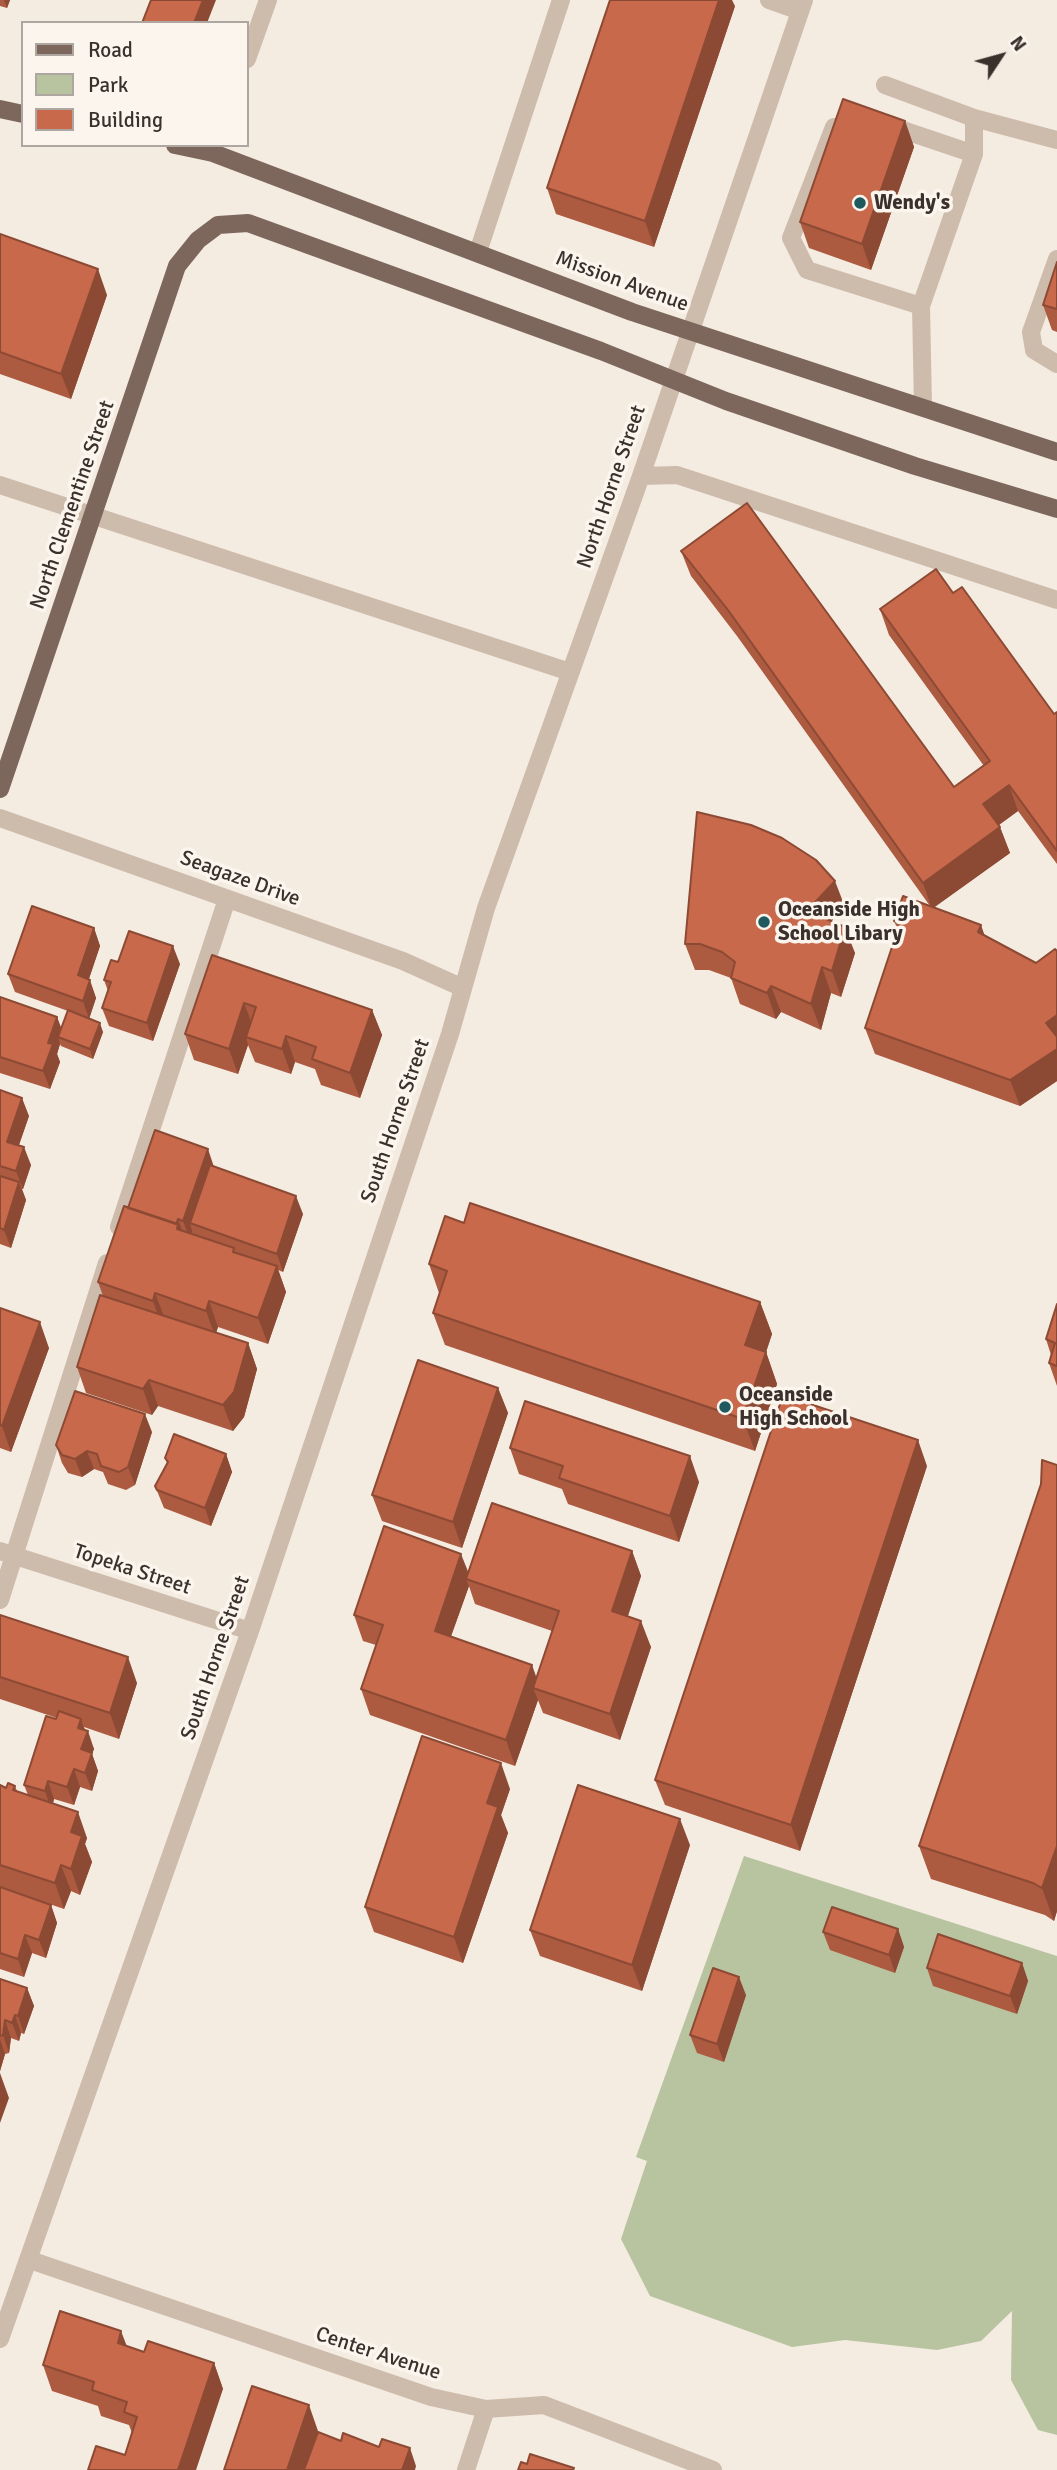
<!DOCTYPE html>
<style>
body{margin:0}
#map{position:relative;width:1057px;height:2470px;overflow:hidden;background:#f4ebe1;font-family:Signika,sans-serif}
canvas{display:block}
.legend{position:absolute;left:21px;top:21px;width:228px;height:126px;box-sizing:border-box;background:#fbf5ee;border:2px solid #aea6a0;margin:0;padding:9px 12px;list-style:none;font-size:21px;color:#3b302b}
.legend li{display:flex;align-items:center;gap:14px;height:35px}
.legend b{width:35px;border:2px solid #aea6a0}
.north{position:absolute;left:966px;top:21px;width:70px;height:70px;-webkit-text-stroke:5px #fbf5ee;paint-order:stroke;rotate:54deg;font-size:19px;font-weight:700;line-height:28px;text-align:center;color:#3b302b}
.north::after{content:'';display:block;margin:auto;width:24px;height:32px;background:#3b302b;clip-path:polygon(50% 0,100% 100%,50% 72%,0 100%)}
</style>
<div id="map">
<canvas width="1057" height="2470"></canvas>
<ul class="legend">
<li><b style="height:9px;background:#7d675c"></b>Road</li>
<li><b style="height:19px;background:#b8c4a0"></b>Park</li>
<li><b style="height:19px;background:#c8694b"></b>Building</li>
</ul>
<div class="north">N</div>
</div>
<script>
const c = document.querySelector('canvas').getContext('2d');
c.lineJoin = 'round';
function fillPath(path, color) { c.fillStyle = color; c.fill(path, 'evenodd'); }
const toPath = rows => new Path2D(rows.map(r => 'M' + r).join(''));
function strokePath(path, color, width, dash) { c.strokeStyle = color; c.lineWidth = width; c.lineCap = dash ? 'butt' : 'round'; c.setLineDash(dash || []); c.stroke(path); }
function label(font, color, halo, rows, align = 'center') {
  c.font = font + ' Signika,sans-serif'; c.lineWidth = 7; c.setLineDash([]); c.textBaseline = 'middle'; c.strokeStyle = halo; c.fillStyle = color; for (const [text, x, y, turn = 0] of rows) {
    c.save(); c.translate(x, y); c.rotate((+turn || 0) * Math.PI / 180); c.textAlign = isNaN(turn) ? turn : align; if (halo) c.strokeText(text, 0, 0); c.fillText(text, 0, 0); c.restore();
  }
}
fillPath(toPath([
 [744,1856,1057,1956,1057,2435,1038,2430,1011,2380,1012,2311,981,2341,937,2350,845,2340,792,2347,650,2296,621,2239,647,2161,636,2157]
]), '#b8c4a0');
strokePath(toPath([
 [769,0,800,11],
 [247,59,268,0],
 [885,85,974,118,1057,140],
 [888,125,974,154],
 [834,127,791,238,807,270,921,306],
 [478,252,561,0],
 [1057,259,1031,332,1034,350,1057,364],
 [923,407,921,306,974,154,974,118],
 [641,476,677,475,1057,600],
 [0,485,570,672],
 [0,818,403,961,463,988],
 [119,1227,227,899],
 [0,1551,250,1631],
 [0,1600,107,1263],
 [30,2260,431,2397,486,2409,544,2405,713,2470],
 [0,2339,250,1631,450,1034,486,908,641,476,804,0],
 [466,2470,486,2409]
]), '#cdbbac', 18);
strokePath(toPath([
 [0,109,23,114],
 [175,145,213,153,632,312,1057,452],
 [0,789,177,266,198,240,218,225,248,223,601,351,726,401,915,466,1057,509]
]), '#7d675c', 18);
fillPath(toPath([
 [0,0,10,0,7,8,0,6],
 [735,6,654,247,556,214,547,188],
 [905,121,914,147,871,270,809,248,800,222],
 [0,234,107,295,71,399,0,374],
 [1057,262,1057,332,1052,330,1043,305],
 [681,551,954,787,984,766,889,635,880,609,953,593,1054,714,1057,712,1057,864,1018,811,999,825,1010,853,934,907,1036,963,1057,951,1057,1081,1020,1106,875,1054,865,1028,898,930,894,921,930,906,737,636,691,576],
 [845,907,831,921,855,953,841,997,831,993,821,1030,781,1012,776,1019,740,1004,731,978,709,970,695,970,685,944],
 [94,928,100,946,89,979,96,998,89,1019,103,1032,93,1059,61,1046,60,1044,57,1054,60,1062,50,1089,0,1073,0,997,57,1017,61,1029,68,1011,15,992,8,974],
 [212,955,372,1010,382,1035,360,1098,321,1085,315,1069,295,1062,291,1074,255,1062,248,1045,238,1074,194,1060,185,1034],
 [118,962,180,964,153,1041,109,1026,102,1008,108,991,104,980],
 [0,1090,29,1116,19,1145,31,1165,23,1189,22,1189,26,1200,11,1248,0,1244],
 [214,1167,303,1214,283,1272,278,1270,286,1292,268,1344,218,1327,216,1333,248,1343,257,1369,244,1417,233,1431,158,1406,152,1415,86,1393,77,1367,103,1296,98,1282,128,1208],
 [464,1223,760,1302,772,1334,766,1352,777,1384,755,1451,445,1345,433,1313,439,1293,429,1264],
 [1057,1304,1057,1386,1049,1363,1051,1355,1046,1339],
 [0,1308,49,1348,11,1452,0,1448],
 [498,1388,508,1413,462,1548,382,1521,372,1495],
 [152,1432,135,1485,126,1490,108,1484,103,1472,94,1469,82,1477,68,1473,62,1463,56,1445],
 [510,1448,699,1482,679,1542,568,1504,562,1489,519,1474],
 [226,1454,232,1472,211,1526,164,1508,155,1486,167,1463,165,1458],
 [1057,1465,1057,1911,1054,1921,1045,1915,931,1879,919,1846],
 [927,1466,800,1851,665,1805,655,1780],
 [632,1551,641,1576,628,1616,651,1647,620,1740,543,1713,538,1700,515,1766,370,1715,361,1689,376,1645,363,1641,354,1615,468,1572],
 [469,1586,475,1604,552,1631,536,1678,451,1636],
 [0,1615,137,1683,119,1739,84,1727,94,1749,92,1754,98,1771,92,1791,80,1787,74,1805,54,1799,53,1804,87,1838,85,1844,92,1862,80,1895,71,1891,64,1909,0,1887,0,1785,6,1788,15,1786,17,1791,28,1795,24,1785,57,1718,0,1699],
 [510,1789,501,1815,508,1833,463,1963,374,1932,365,1907],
 [690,1845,642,1991,540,1956,530,1930],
 [0,1888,51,1905,57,1923,46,1958,32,1953,24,1977,0,1969],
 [898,1929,904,1947,895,1973,830,1950,823,1932],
 [1022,1963,1028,1981,1017,2014,933,1986,927,1968],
 [0,1979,27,1988,34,2006,24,2034,21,2033,19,2041,11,2038,9,2053,5,2054,0,2071],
 [746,1995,724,2062,697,2053,690,2035],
 [127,2346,144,2352,214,2363,223,2389,125,2455,132,2433,129,2425,101,2416,98,2406,52,2391,43,2365]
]), '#ac5a40');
fillPath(toPath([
 [4,0,10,0,7,8],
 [203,0,216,0,207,23,194,23],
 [719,0,732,0,735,6,654,247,645,221],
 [905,121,914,147,871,270,862,244],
 [98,269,107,295,71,399,61,374],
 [1009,785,1018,811,993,829,983,804],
 [1000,827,1010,853,932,909,923,883],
 [835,881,845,907,816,937,807,911],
 [981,925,990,951,978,932],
 [845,927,855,953,841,997,832,971],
 [94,928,100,946,84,993,78,975],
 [173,946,180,964,153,1041,147,1023],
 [822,967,831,993,821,1030,811,1004],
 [90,980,96,998,89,1019,83,1001],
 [771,986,781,1012,776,1019,767,993],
 [244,1003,254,1029,246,1037,248,1045,238,1074,229,1049],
 [372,1010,382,1035,360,1098,350,1073],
 [1057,1015,1057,1047,1046,1023],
 [57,1017,64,1035,58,1037,60,1044,57,1054,60,1062,50,1089,43,1071,48,1043],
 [100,1023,103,1032,93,1059,90,1049],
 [286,1036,295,1062,291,1074,282,1049],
 [1057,1049,1057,1081,1020,1106,1010,1080],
 [22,1098,29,1116,14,1159,7,1142],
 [24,1147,31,1165,23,1189,16,1171],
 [208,1149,214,1167,190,1223,192,1231,190,1239,183,1221],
 [19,1182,26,1200,11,1248,4,1230],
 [296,1196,303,1214,283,1272,277,1254],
 [178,1219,184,1237,175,1226],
 [277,1266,286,1292,268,1344,258,1318],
 [155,1293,165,1319,162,1327,153,1301],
 [209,1301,218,1327,215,1336,206,1311],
 [760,1302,772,1334,766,1352,777,1384,755,1451,743,1419,745,1345],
 [40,1322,49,1348,11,1452,2,1426],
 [248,1343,257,1369,244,1417,233,1431,223,1405],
 [149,1380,158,1406,152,1415,143,1389],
 [498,1388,508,1413,462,1548,453,1522],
 [145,1414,152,1432,135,1485,128,1467],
 [918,1440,927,1466,800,1851,791,1825],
 [87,1451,94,1469,82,1477,75,1459],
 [226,1454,232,1472,211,1526,205,1508],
 [690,1456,699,1482,679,1542,670,1516],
 [632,1551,641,1576,621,1636,612,1611],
 [461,1554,471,1579,466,1579,469,1586,444,1656,435,1631],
 [641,1621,651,1647,620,1740,610,1714],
 [128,1657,137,1683,119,1739,110,1713],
 [532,1665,541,1690,533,1688,538,1700,515,1766,506,1740],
 [81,1719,86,1735,88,1731,94,1749,92,1754,98,1771,92,1791,85,1773,78,1728],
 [501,1763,510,1789,501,1815,508,1833,463,1963,454,1937,487,1803],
 [74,1769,80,1787,74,1805,67,1787],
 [48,1781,54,1799,51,1809,45,1791],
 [78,1812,87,1838,85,1844,92,1862,80,1895,71,1869,71,1832],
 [680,1819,690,1845,642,1991,632,1965],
 [1057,1846,1057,1911,1054,1921,1042,1888],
 [61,1865,71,1891,64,1909,55,1883],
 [51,1905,57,1923,46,1958,39,1940],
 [898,1929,904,1947,895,1973,889,1955],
 [25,1935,32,1953,24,1977,18,1959],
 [1022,1963,1028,1981,1017,2014,1010,1996],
 [739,1977,746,1995,724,2062,717,2044],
 [27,1988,34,2006,24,2034,18,2016],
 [15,2015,21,2033,19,2041,12,2023],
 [5,2020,11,2038,9,2053,3,2035],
 [0,2039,5,2054,0,2071],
 [0,2073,9,2098,0,2123],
 [121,2331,131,2357,118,2343],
 [214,2363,223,2389,196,2470,178,2470],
 [309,2405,318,2431,305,2470,287,2470],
 [410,2448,416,2466,415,2470,402,2470]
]), '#8c4a34');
const building = toPath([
 [151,0,203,0,194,23,142,23,151,0],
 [610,0,719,0,645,221,547,188,610,0],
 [843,99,905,121,862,244,800,222,843,99],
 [0,234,98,269,61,374,0,352,0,234],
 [1057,262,1057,309,1043,305,1057,262],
 [747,503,954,787,990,761,880,609,936,569,953,593,962,587,1054,714,1057,712,1057,851,1009,785,983,804,1000,827,923,883,728,610,681,551,747,503],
 [697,812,751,825,782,838,816,860,835,881,807,911,845,927,832,971,822,967,811,1004,771,986,767,993,731,978,735,962,722,952,700,944,685,944,697,812],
 [903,896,981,925,978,932,1036,963,1055,949,1057,951,1057,1015,1046,1023,1057,1037,1057,1049,1010,1080,865,1028,900,923,894,921,903,896],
 [32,906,94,928,78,975,90,980,83,1001,8,974,32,906],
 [129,931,173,946,147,1023,102,1008,111,982,104,980,111,960,118,962,129,931],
 [212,955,372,1010,350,1073,312,1059,316,1047,286,1036,282,1049,246,1037,256,1007,244,1003,229,1049,185,1034,212,955],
 [0,997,57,1017,48,1043,53,1044,43,1071,0,1057,0,997],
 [68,1010,100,1023,90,1049,58,1037,68,1010],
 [0,1090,22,1098,7,1142,24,1147,16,1171,0,1166,0,1090],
 [155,1130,208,1149,183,1221,178,1219,176,1224,128,1208,155,1130],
 [210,1165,296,1196,277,1254,190,1223,210,1165],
 [0,1176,19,1182,4,1230,0,1228,0,1176],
 [470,1203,760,1302,745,1345,766,1352,743,1419,433,1313,447,1271,429,1264,445,1216,464,1223,470,1203],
 [124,1206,178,1224,177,1229,234,1248,233,1252,277,1266,258,1318,209,1301,206,1311,155,1293,153,1301,98,1282,124,1206],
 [100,1295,248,1343,234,1392,223,1405,149,1380,143,1389,77,1367,100,1295],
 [1057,1304,1057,1366,1049,1363,1055,1343,1046,1339,1057,1304],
 [0,1308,40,1322,2,1426,0,1425,0,1308],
 [418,1360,498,1388,453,1522,372,1495,418,1360],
 [75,1391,145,1414,128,1467,119,1472,101,1466,97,1454,87,1451,75,1459,62,1455,56,1445,75,1391],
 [783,1395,918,1440,791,1825,655,1780,783,1395],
 [525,1401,690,1456,670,1516,559,1478,563,1466,510,1448,525,1401],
 [174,1434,226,1454,205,1508,157,1490,155,1486,168,1462,165,1458,174,1434],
 [1042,1460,1057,1465,1057,1846,1042,1888,1033,1883,919,1846,1041,1484,1042,1460],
 [492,1503,632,1551,612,1611,641,1621,610,1714,533,1688,559,1611,466,1579,492,1503],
 [384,1526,461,1554,435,1631,532,1665,506,1740,361,1689,383,1625,354,1615,384,1526],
 [0,1615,128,1657,110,1713,0,1677,0,1615],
 [59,1711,81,1719,78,1728,88,1731,81,1749,92,1753,85,1773,74,1769,67,1787,48,1781,45,1791,24,1785,46,1716,56,1719,59,1711],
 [422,1736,501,1763,487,1803,498,1807,454,1937,365,1907,422,1736],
 [8,1783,15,1786,13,1790,78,1812,71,1832,82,1836,71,1869,61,1865,55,1883,0,1865,0,1785,6,1788,8,1783],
 [578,1785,680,1819,632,1965,530,1930,578,1785],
 [0,1887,51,1905,39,1940,25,1935,18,1959,0,1953,0,1887],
 [832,1907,898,1929,889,1955,823,1932,832,1907],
 [938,1934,1022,1963,1010,1996,927,1968,938,1934],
 [713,1968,739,1977,717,2044,690,2035,713,1968],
 [0,1979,27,1988,18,2016,15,2015,12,2023,5,2020,3,2035,0,2036,0,1979],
 [60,2311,121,2331,118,2343,144,2352,148,2341,214,2363,178,2470,88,2470,96,2446,125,2455,137,2417,124,2412,127,2402,92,2390,94,2382,43,2365,60,2311],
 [252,2386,309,2405,287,2470,224,2470,252,2386],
 [318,2432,341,2441,343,2433,379,2447,382,2439,410,2448,402,2470,304,2470,318,2432],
 [530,2454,574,2468,573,2470,518,2470,521,2462,527,2464,530,2454]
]);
fillPath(building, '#c8694b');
strokePath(building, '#8c4a34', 2);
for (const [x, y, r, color] of [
 [860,203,7,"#1f5a5e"],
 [764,922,7,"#1f5a5e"],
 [725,1407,7,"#1f5a5e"]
]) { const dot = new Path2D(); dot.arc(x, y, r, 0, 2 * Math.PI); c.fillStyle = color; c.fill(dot); strokePath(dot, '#fbf5ee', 2.5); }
label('bold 21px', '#3b302b', '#fbf5ee', [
 ["Wendy's",874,203],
 ["Oceanside High",778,910],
 ["School Libary",778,934],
 ["Oceanside",739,1395],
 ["High School",739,1419]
], 'left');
label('21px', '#3b302b', '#fbf5ee', [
 ["Mission Avenue",622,282,20],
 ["North Horne Street",612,487,-71],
 ["North Clementine Street",73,505,-71],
 ["Seagaze Drive",240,879,20],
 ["South Horne Street",396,1121,-71],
 ["Topeka Street",132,1570,18],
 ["South Horne Street",216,1658,-71],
 ["Center Avenue",378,2354,18]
]);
</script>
